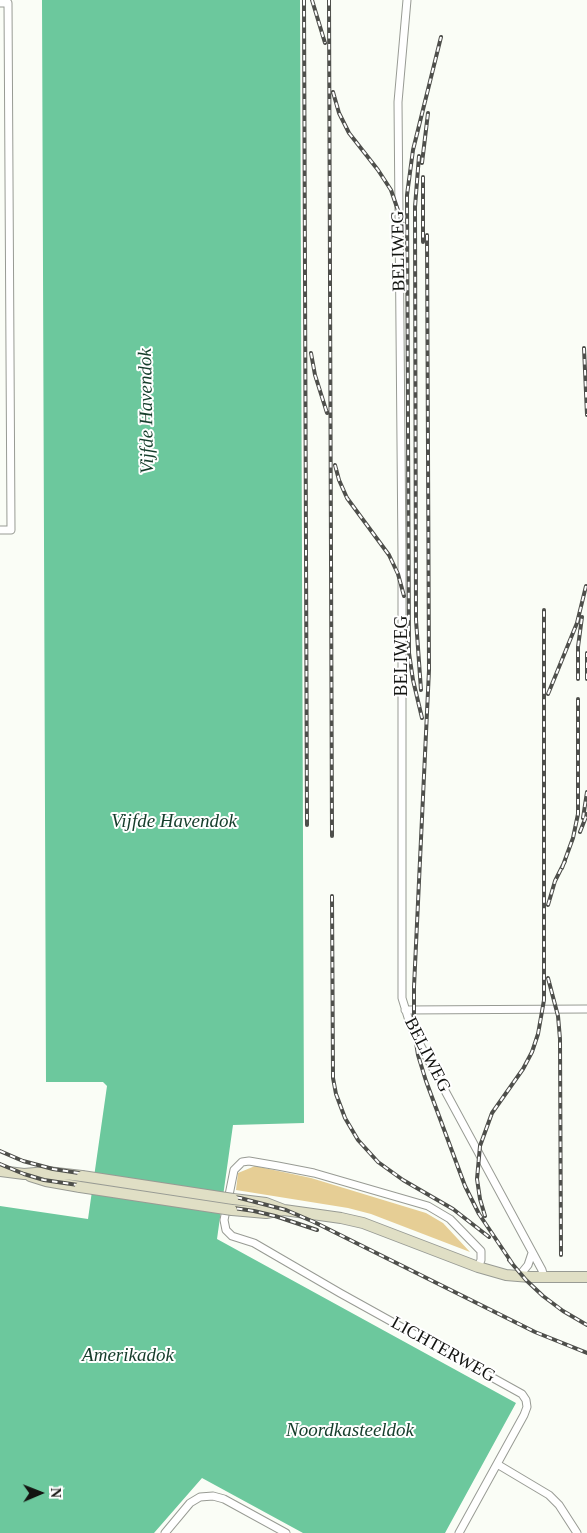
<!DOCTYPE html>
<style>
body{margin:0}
#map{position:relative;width:587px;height:1533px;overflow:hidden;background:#fafdf6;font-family:Georgia,serif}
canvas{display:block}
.north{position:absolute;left:15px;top:1468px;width:50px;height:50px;-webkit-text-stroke:4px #fff;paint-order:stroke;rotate:89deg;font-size:14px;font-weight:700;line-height:20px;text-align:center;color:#131411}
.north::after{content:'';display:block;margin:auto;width:18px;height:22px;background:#131411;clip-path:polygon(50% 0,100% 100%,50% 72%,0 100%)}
</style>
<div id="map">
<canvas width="587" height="1533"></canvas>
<div class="north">N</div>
</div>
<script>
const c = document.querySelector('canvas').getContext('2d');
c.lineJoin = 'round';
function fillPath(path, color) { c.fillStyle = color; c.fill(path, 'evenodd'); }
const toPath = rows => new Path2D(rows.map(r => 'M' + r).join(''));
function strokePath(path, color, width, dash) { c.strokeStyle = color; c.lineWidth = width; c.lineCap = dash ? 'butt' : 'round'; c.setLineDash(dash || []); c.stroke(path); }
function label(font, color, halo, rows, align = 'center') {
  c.font = font + ' Georgia,serif'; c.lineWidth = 4; c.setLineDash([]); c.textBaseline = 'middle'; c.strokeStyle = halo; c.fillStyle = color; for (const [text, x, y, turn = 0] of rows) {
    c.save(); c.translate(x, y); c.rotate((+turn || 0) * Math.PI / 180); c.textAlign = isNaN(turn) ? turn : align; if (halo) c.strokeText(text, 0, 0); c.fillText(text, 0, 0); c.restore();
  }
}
fillPath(toPath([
 [255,1166,311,1178,426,1213,443,1223,470,1252,371,1214,348,1208,236,1190,238,1173]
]), '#e6ce95');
fillPath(toPath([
 [42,0,300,0,304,1123,233,1125,217,1239,516,1403,445,1533,303,1533,202,1478,154,1533,0,1533,0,1206,88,1219,107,1086,103,1082,46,1082]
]), '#6cc89d');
const street = toPath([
 [407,0,398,102,402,557,402,998,410,1024,417,1039,542,1270,544,1277],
 [0,3,8,3,11,530,0,530],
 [405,1010,587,1009],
 [519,1276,528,1265,532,1253],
 [497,1464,549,1495,559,1505,577,1533],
 [165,1533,190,1503,200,1497,213,1496,224,1499,286,1533],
 [459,1533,524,1415,527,1407,526,1400,522,1394,340,1293,254,1243,232,1236,226,1230,224,1220,234,1170,242,1162,249,1161,278,1166,314,1173,428,1206,450,1219,481,1251,481,1260,478,1267]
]);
const secondary = toPath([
 [0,1171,24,1174,47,1172,82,1176],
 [30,1176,46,1181,80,1187],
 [233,1199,266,1203,284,1210,341,1218,363,1223,478,1267,506,1275,530,1277,587,1277],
 [232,1210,266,1213,283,1210]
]);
strokePath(street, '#989b94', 9);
strokePath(secondary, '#989b94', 12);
strokePath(street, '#fff', 7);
strokePath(secondary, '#e0dfc5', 10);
const rail = toPath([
 [304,0,307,825],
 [312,0,325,43],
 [329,0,332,836],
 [333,92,339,113,349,133,378,170,391,190,403,225],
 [419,156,415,207,416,620,421,690],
 [422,163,428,113],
 [423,177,423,242],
 [427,235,429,670,414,987,414,1030,418,1055,426,1081,465,1186,479,1214,514,1266],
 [584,348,587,415],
 [311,353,315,375,327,413],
 [335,465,339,480,347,498,389,555,398,574,404,596],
 [578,679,578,647,582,617],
 [587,679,587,653],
 [548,694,577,623,586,586],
 [422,718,413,680,409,653,407,195,413,150,441,37],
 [583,818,587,792],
 [580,832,587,814],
 [562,868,573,838,578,814,578,699],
 [332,896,333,1078,336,1094,345,1118,358,1140,378,1162,403,1180,453,1209,489,1237],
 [548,905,555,881,565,861],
 [548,978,558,1016,560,1039,561,1255],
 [0,1151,23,1161,53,1169,240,1198,286,1210,314,1222,535,1332,587,1353],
 [0,1164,24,1174,44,1180,254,1211,275,1216,317,1230],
 [485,1216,480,1199,477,1179,480,1146,492,1113,523,1069,532,1052,538,1034,544,1000,544,610],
 [509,1260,526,1280,543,1296,563,1311,587,1325]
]);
strokePath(rail, '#4e4f4b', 4);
strokePath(rail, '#fff', 2, [5.5]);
const secondaryBridge = toPath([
 [82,1176,233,1199],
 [80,1187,232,1210]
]);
strokePath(secondaryBridge, '#989b94', 12, []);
strokePath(secondaryBridge, '#e0dfc5', 10);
label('18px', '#131411', '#fff', [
 ["BELIWEG",399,251,-91],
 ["BELIWEG",402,656,-90],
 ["BELIWEG",427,1055,63],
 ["LICHTERWEG",443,1350,29]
]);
label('italic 19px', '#153d2b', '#fff', [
 ["Vijfde Havendok",147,411,-91],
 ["Vijfde Havendok",174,822],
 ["Amerikadok",128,1356],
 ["Noordkasteeldok",350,1431]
]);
</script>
